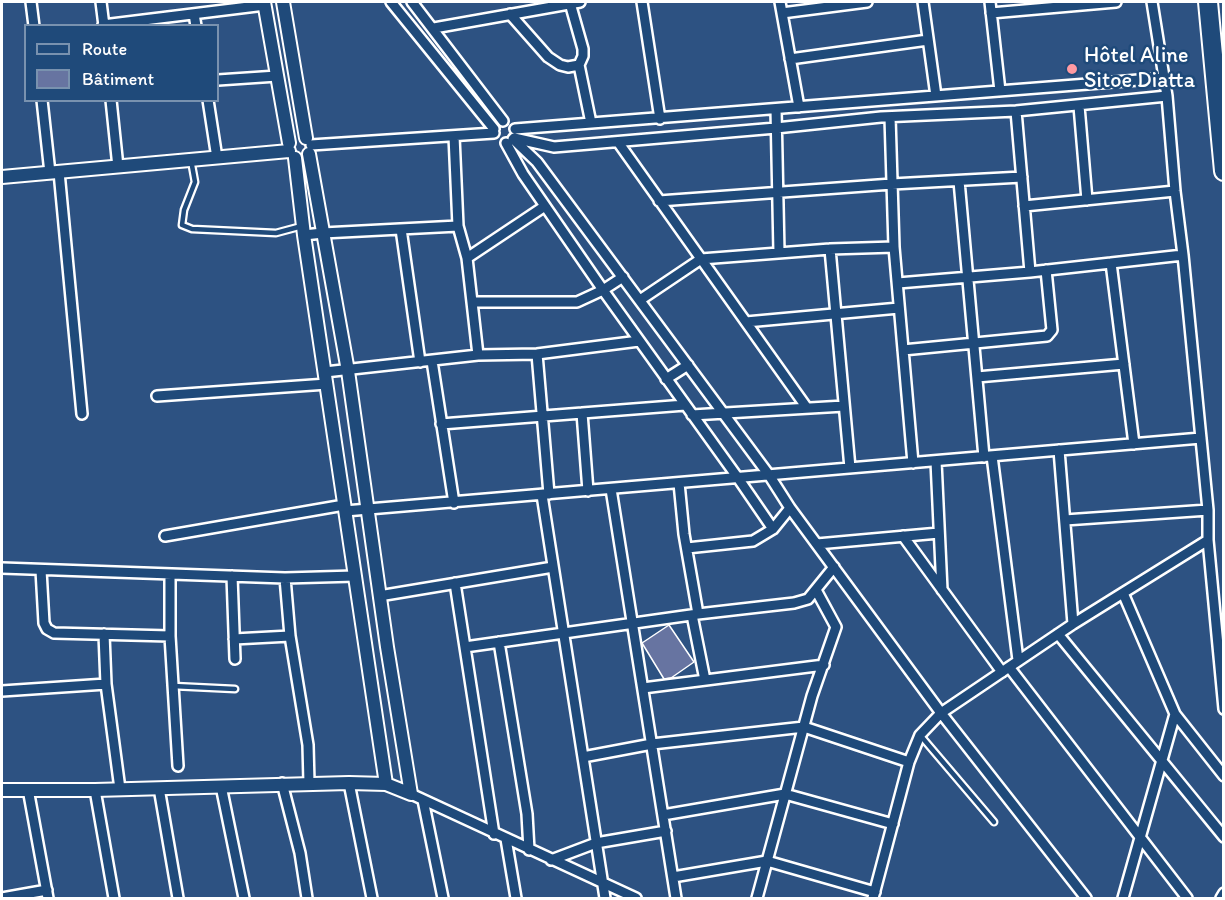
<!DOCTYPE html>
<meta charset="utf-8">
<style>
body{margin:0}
#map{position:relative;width:1225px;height:900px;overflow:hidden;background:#2d5282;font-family:Itim,sans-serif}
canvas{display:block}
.frame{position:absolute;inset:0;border:3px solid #fff;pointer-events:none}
.legend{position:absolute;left:24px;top:24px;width:195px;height:78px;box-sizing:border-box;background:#1f4a7a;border:2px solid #7992af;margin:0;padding:8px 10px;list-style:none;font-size:18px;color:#fff}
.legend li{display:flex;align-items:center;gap:12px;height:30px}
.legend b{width:30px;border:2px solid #7992af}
</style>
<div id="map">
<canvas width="1225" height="900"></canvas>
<div class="frame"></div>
<ul class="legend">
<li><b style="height:8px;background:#1f4a7a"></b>Route</li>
<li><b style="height:16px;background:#6774a1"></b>Bâtiment</li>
</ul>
</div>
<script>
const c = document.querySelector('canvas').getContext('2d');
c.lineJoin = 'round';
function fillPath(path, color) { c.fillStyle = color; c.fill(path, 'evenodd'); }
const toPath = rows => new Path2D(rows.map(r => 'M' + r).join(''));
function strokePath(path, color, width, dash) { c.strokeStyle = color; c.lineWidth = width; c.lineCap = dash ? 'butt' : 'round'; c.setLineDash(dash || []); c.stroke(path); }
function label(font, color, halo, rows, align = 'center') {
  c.font = font + ' Itim,sans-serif'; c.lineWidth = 5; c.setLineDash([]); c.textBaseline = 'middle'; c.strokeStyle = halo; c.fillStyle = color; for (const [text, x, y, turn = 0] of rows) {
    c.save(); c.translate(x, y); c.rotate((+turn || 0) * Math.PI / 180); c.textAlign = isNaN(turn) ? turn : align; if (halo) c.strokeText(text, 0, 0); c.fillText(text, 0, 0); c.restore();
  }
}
const building = toPath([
 [669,625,694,662,671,678,664,679,642,643,669,625]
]);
fillPath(building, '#6774a1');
strokePath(building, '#fff', 1.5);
const service = toPath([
 [191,160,195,182,184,210,182,225,192,229,276,233,302,226],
 [173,686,235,689],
 [920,735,994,822]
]);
const minor = toPath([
 [31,2,34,26],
 [101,2,104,26],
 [391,2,494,129],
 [412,2,503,121],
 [642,2,660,119],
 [780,2,799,107],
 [923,2,936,96],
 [990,2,1000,91],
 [570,3,583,49,583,56,579,65,591,123],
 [782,13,867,2],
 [991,13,1116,2],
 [194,14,196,26],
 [510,14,548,57,560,65,568,67,579,65],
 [103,25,265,5],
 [434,28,580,2],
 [790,59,928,40],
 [218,80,277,76],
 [42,100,50,173],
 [111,100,118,167],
 [208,100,217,158],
 [1079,106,1087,200],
 [776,109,779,253],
 [1016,111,1030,272],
 [890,117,894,247,913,463],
 [515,129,1164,78],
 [454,136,458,226,467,258,478,355],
 [514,138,554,147,776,128,881,117,1016,111,1167,96],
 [513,139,537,162,769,475,790,508,941,713,1086,898],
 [618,142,807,408],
 [506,143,523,174,603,290,738,478,773,529],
 [311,145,494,133],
 [59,172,82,414],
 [959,181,984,457],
 [659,201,892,184,1022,177],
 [1024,206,1175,191],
 [401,229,420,362],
 [304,235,323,233,458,226],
 [830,249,850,468],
 [467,258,545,206],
 [1111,263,1134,444],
 [898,283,1030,272,1183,255],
 [640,300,701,259,830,249,894,247],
 [472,302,577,302,603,290,623,277],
 [746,322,899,308],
 [903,350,1047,336,1052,330,1046,270],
 [537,354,549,494],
 [432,361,454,503],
 [325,372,478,355,537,354,639,341],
 [977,377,1124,364],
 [666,379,688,365],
 [157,396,327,384],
 [582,413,588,491],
 [692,415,844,406],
 [441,424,685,405],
 [1059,450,1073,624],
 [992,456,1018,660],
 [936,461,942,590],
 [679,483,684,534,698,614],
 [611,489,676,898],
 [542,495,605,898],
 [345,511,1201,438],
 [1065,520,1208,510],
 [165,536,344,505],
 [903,536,1002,672],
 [1208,540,1224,709],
 [817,544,939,533],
 [687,548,753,541,773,529,790,508],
 [2,568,285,578,355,576],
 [41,570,44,623,47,629,54,633,170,636],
 [170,574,170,636,178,766],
 [232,576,235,659],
 [285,578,290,636],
 [455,583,494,834],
 [1123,593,1175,714,1224,776],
 [379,596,553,567],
 [692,615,705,680],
 [104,634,106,684],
 [1058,634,1224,837],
 [234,639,290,636,308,745,309,783],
 [499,642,527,814,529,850],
 [465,647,698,614,794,603,808,599,834,567],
 [1009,667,1187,898],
 [643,688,824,665],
 [2,691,106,684,120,789],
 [583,757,652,744,804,727,909,762],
 [282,783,300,853,307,898],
 [349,783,372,898],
 [221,786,244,898],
 [159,788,178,898],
 [28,789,48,898],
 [95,790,114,898],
 [411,794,636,898],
 [423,800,443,898],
 [663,815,785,794,893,824],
 [506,839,516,898],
 [551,860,596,843,666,831],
 [673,877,767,861,875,892],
 [2,898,47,890],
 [757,898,812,696,836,627,816,590],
 [873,898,909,762,920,735,941,713,1073,624,1208,540,1208,510,1183,255,1175,191,1167,96,1152,2],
 [1123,898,1175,714],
 [1221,898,1224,893]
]);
const tertiary = toPath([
 [264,2,289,143],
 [283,2,306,138],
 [309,154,348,371,387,647,411,794],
 [295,158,304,235,386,784],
 [2,177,289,151],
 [2,790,95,790,349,783,386,784,411,794]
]);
const motorway = toPath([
 [1208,2,1224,171]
]);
strokePath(service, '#fff', 9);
strokePath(minor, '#fff', 14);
strokePath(tertiary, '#fff', 16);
strokePath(motorway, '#fff', 22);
strokePath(service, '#1f4a7a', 4.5);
strokePath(minor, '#1f4a7a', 9);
strokePath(tertiary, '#1f4a7a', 12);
strokePath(motorway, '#1f4a7a', 18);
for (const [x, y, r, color] of [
 [1072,69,6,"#ff9aa2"]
]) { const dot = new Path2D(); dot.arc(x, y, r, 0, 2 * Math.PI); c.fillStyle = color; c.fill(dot); strokePath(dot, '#1f4a7a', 2); }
label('22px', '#fff', '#1f4a7a', [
 ["Hôtel Aline",1084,56],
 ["Sitoe Diatta",1084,81]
], 'left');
</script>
